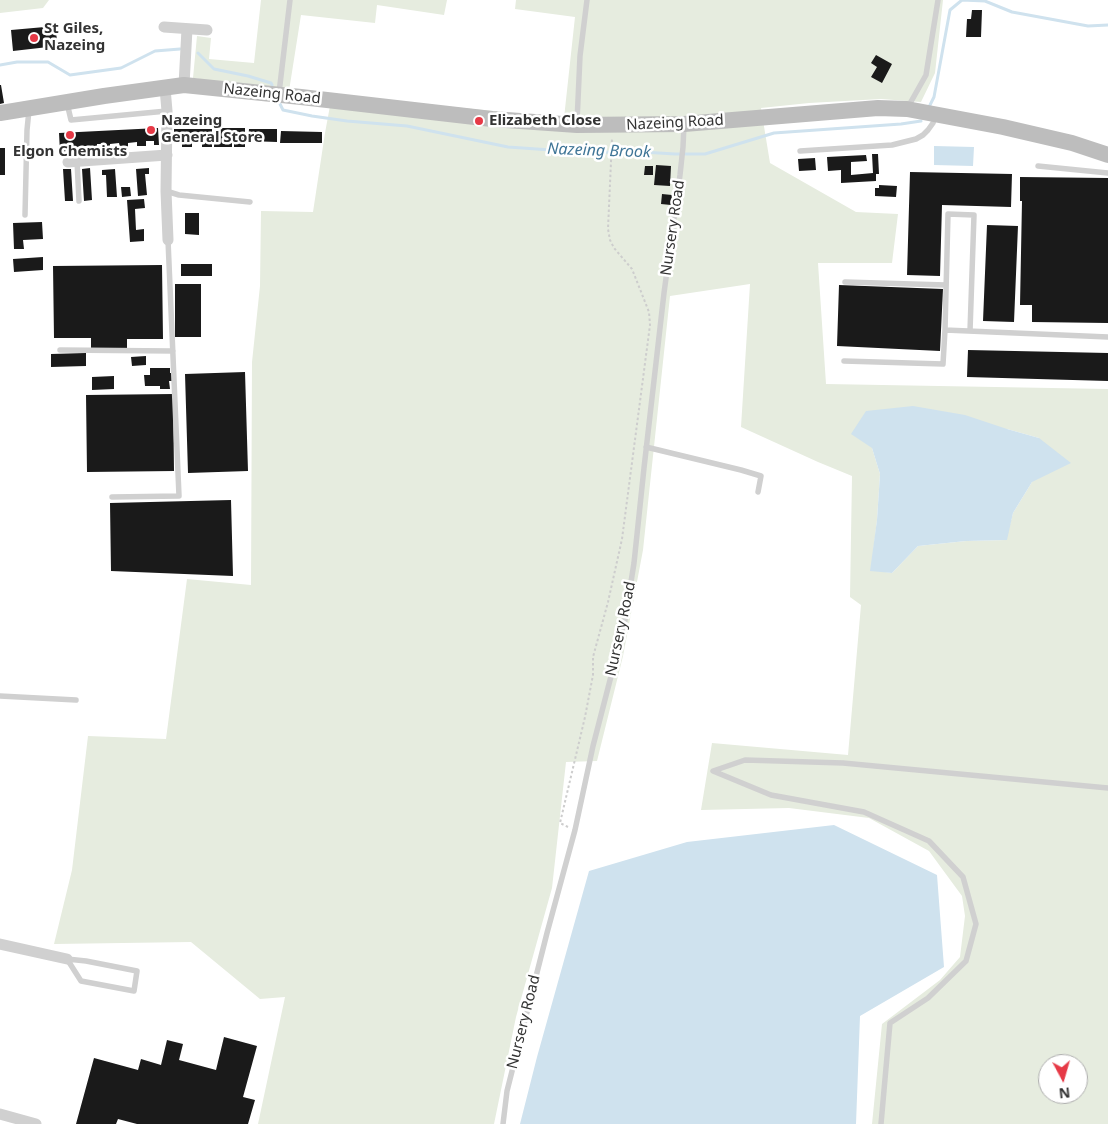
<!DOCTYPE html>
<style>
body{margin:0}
#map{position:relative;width:1108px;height:1124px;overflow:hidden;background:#fff;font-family:"Noto Sans",sans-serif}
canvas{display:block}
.north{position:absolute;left:1038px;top:1054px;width:50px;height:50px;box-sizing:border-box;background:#fff;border:1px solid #adadad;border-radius:50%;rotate:174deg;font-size:14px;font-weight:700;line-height:20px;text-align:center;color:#333}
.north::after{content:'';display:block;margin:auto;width:18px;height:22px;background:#e63946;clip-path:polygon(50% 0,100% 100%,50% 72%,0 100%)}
</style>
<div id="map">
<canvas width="1108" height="1124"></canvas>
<div class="north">N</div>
</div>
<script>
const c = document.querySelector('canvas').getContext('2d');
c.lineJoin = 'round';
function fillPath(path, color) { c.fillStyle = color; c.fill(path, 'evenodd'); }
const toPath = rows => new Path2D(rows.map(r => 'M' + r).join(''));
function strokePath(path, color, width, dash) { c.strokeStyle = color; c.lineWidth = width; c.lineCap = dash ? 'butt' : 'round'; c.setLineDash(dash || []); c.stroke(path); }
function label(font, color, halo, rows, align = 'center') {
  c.font = font + ' "Noto Sans",sans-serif'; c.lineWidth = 5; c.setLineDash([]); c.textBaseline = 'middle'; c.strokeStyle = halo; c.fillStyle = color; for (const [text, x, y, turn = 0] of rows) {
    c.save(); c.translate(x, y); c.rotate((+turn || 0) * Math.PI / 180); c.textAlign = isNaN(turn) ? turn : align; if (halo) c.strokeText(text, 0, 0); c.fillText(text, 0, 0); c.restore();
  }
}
fillPath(toPath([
 [0,0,49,0,43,8,0,13],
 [261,0,447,0,444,15,377,5,375,23,301,15,289,91,193,78,197,36,211,38,209,59,254,63],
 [516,0,943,0,935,73,921,102,881,99,809,103,761,108,770,163,856,212,898,214,892,263,818,263,826,384,1108,389,1108,1124,872,1124,882,1024,940,980,960,957,965,916,962,896,929,851,869,818,789,808,701,810,712,743,848,755,861,605,850,597,852,476,818,462,741,427,750,284,670,296,643,550,623,656,597,761,566,762,552,888,516,1017,494,1124,258,1124,285,997,260,999,191,942,54,944,72,870,88,736,166,739,187,579,251,585,252,362,260,286,261,211,313,212,325,133,332,95,564,118,575,17,515,9],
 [1007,429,1039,438,1032,482,1013,513,1006,540,966,541,918,546,892,573,871,570,877,520,880,474,872,448],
 [1048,1064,1078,1064,1078,1094,1048,1094]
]), '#e6ecdf');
fillPath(toPath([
 [934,146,974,147,973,166,934,165],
 [913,406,965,415,1007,429,1039,438,1071,463,1032,482,1013,513,1007,540,966,541,918,546,892,573,870,571,877,520,880,474,872,448,851,434,866,411],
 [834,825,937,875,944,967,860,1016,856,1124,520,1124,537,1057,589,871,687,842]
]), '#cfe2ee');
strokePath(toPath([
 [198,53,214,69,248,76,271,83,272,85],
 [0,65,17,62,48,62,70,75,121,68,155,51,180,49],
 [280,104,283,110,312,116,347,121,407,126,508,147,594,153,626,151,675,154,705,154,774,133,901,124,921,121],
 [929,107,934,97,950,10,962,0,985,1,1012,12,1088,26,1108,25]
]), '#cfe2ee', 3);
fillPath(toPath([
 [972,10,982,10,981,37,966,37,967,19,971,19],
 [56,26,57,46,13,51,11,30],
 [876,55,892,64,882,83,871,77,877,67,871,63],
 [0,85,1,85,4,103,0,104],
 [158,128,159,145,154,145,154,141,146,141,146,146,137,146,137,142,128,143,128,147,120,147,119,143,110,144,110,148,106,149,106,144,97,144,97,149,87,150,87,146,84,146,85,150,74,151,74,147,67,147,67,151,60,152,59,133],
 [215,128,245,128,245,147,234,147,234,141,232,141,232,147,214,147],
 [174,129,212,129,212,147,202,147,202,143,192,143,192,147,182,147,182,141,174,141],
 [249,129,277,129,277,142,248,141],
 [281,131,322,132,322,143,280,143],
 [0,148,5,148,5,175,0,175],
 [872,154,878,154,879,174,876,174,876,181,841,183,841,170,828,171,827,157,866,155,867,161,851,162,851,175,873,173],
 [815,158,816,170,799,171,798,159],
 [656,165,671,166,670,186,654,185],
 [645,166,653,166,653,175,644,175],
 [90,168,92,200,84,201,82,169],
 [149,168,149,174,145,174,147,195,138,196,136,169],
 [63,169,71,169,73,201,65,201],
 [115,169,117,197,107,197,106,175,102,175,102,170],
 [910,172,1012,174,1011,207,942,205,940,276,907,275],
 [1020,177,1108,178,1108,323,1032,322,1032,305,1020,305,1022,201,1020,201],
 [879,185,897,186,896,197,875,196,875,188,879,188],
 [121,187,130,187,131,196,122,197],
 [662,194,672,195,671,205,661,204],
 [144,199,145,208,135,209,136,230,144,229,144,241,130,242,127,200],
 [185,213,199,213,199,235,185,234],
 [42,222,43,239,23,240,24,249,14,249,13,223],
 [987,225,1018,226,1014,322,983,321],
 [43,257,43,270,14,272,13,259],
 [181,264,212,264,212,276,181,276],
 [162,265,163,339,127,339,127,348,91,349,91,338,54,338,53,266],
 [175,284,201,284,201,337,175,337],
 [839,285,943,289,940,351,837,346],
 [968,350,1108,353,1108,381,967,377],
 [86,353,86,366,51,367,51,354],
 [146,356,146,365,132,366,131,357],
 [150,368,170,368,170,373,172,373,173,381,169,381,170,389,160,389,160,386,145,386,144,375,150,375],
 [245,372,248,471,188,473,185,374],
 [114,376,114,389,92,390,92,377],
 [173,394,174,471,87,472,86,395],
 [231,500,233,576,111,571,110,503],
 [224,1037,257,1046,243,1097,255,1100,248,1124,137,1124,118,1119,116,1124,76,1124,94,1058,138,1070,141,1059,161,1065,167,1040,183,1044,179,1060,216,1070]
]), '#1a1a1a');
strokePath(toPath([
 [568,827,560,823,585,717,593,675,593,657,608,602,622,539,650,325,649,312,632,269,614,248,610,240,608,229,612,139]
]), '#cdcdcd', 2, [2.5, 2.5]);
strokePath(toPath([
 [279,93,290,0],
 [67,103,71,120,167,111],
 [908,107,926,75,938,0],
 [577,122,580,56,587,0],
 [800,151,892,145,916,139,923,135,928,130,933,123,935,116],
 [77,161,79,201],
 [1038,166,1108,173],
 [166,191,179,195,250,202],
 [25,215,27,130,29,110],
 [845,282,946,285],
 [945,330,948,214,974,215,970,331],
 [60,350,173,351],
 [844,361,943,364,945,330,1108,337],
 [646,447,741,470,761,476,758,492],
 [112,497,179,496,168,240],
 [0,696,76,700],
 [67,959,86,961,137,971,134,991,81,981,67,959],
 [503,1124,507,1091,547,933,575,830,593,746,624,626,634,563,644,468,664,293,680,175,683,147,684,125],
 [881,1124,890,1023,928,998,966,961,976,924,963,877,929,841,864,812,771,795,713,771,745,760,843,763,1108,788]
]), '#d0d0d0', 5.5);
strokePath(toPath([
 [164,27,207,30],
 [184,85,187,29],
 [165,88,167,111,166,191,168,240],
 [68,162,167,155],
 [0,944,67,959],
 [0,1114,36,1124]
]), '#d0d0d0', 11);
strokePath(toPath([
 [0,113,104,96,184,85,301,97,492,119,577,125,684,124,878,108,907,109,1003,127,1072,143,1108,155]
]), '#bdbdbd', 16);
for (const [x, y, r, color] of [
 [34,38,5,"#e63946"],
 [479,121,5,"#e63946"],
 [151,130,5,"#e63946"],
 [70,135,5,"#e63946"]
]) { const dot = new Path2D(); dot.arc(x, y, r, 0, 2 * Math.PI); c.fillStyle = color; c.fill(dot); strokePath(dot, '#fff', 2); }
label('bold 15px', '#333', '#fff', [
 ["St Giles,",44,29],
 ["Nazeing",44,46],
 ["Nazeing",161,121],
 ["General Store",161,138],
 ["Elizabeth Close",489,121],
 ["Elgon Chemists",70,152,"center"]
], 'left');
label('15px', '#333', '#fff', [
 ["Nazeing Road",272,94,6],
 ["Nazeing Road",675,123,-3],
 ["Nursery Road",673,228,-82],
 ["Nursery Road",621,629,-78],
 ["Nursery Road",524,1022,-76]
]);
label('italic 16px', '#3f7597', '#fff', [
 ["Nazeing Brook",599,151,2]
]);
</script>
